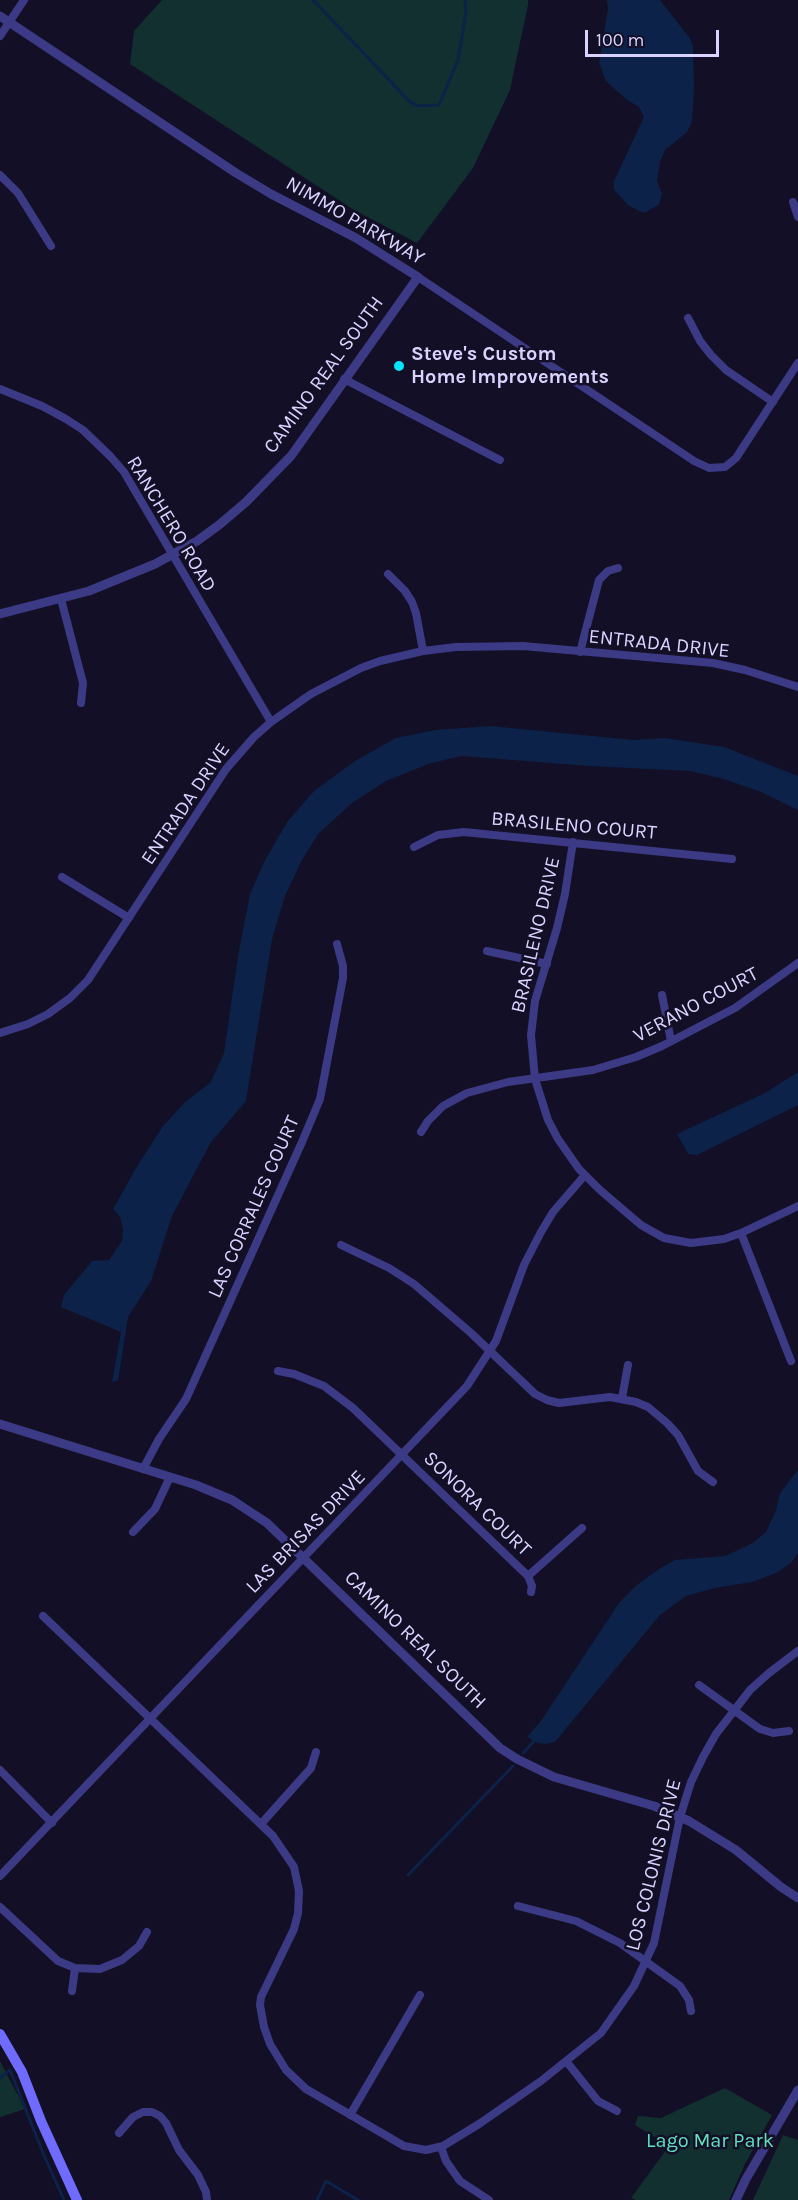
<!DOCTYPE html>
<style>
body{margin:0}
#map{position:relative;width:798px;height:2200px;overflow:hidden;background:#130f26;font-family:Karla,sans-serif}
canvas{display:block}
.scale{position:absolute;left:585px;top:30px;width:134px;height:27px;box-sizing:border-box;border:3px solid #d9d4ff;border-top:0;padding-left:8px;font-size:18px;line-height:21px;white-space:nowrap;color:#d9d4ff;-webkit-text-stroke:4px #130f26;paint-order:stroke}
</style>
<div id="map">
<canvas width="798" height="2200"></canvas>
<div class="scale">100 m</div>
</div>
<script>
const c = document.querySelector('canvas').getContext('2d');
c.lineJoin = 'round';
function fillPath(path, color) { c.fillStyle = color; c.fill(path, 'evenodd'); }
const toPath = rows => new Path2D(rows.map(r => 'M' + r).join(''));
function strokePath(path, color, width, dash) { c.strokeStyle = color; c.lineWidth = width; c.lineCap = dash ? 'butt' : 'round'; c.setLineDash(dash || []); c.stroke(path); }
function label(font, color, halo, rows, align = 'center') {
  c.font = font + ' Karla,sans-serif'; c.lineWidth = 5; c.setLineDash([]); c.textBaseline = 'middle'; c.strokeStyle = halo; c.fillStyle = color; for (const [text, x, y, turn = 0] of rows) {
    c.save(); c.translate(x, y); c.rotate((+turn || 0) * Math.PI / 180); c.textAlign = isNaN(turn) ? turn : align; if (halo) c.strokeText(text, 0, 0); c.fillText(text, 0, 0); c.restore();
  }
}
fillPath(toPath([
 [162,0,528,0,528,5,510,90,473,168,417,243,354,210,130,64,134,31],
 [0,2061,25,2109,0,2117],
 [725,2088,772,2115,745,2164,729,2200,636,2200,631,2198,669,2146,635,2125,638,2116,661,2118],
 [783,2135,798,2140,798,2200,753,2200]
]), '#12302f');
fillPath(toPath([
 [607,0,660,0,689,37,693,46,694,89,692,122,687,132,665,150,660,162,657,181,662,194,659,205,644,213,629,206,614,190,614,181,644,117,639,107,627,100,606,81,599,63,608,9],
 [490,726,633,740,665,738,724,747,798,776,798,810,761,792,724,779,690,771,589,766,462,756,431,763,386,781,352,803,318,834,301,862,285,896,272,939,246,1101,211,1142,172,1216,151,1281,128,1317,118,1381,112,1382,121,1332,61,1307,64,1295,92,1261,109,1260,122,1241,123,1229,120,1217,113,1209,136,1168,163,1126,185,1102,210,1083,224,1053,239,950,250,894,264,862,287,822,314,791,355,761,396,738,435,730],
 [798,1072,798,1105,697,1155,688,1154,677,1134,765,1093],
 [798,1470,798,1553,791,1563,776,1573,752,1582,715,1588,686,1596,660,1615,555,1742,545,1744,538,1743,527,1737,541,1721,619,1603,637,1585,659,1569,675,1560,725,1556,753,1543,766,1532,776,1510,780,1493]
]), '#0c2248');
strokePath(toPath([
 [313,0,410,102,417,106,439,105,458,60,466,12,465,0],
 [523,1753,536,1739],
 [408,1875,513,1766],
 [0,2078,10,2070,43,2153,64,2200],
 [317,2200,326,2181,358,2200]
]), '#0c2248', 3);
strokePath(toPath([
 [0,36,24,0],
 [0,175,18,193,51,246],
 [793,202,798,217],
 [418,277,694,461,709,468,725,467,736,458,798,363],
 [688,318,700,341,711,355,726,370,773,402],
 [344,379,500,460],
 [0,389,42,406,66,419,83,430,111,457,124,472,271,722],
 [388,574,405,591,412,602,416,613,423,651],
 [61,599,83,683,81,703],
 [580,652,599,580,608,571,618,568],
 [573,842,565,894,557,928,535,1001,531,1035,535,1079,548,1120,558,1139,579,1169,600,1190,641,1225,664,1238,691,1243,724,1239,741,1233,798,1206],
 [414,847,438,835,464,832,732,859],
 [62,877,129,918],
 [487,951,547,964],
 [662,995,671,1041],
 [0,1033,28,1024,48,1014,70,998,88,980,226,769,254,737,271,722,311,694,361,668,380,661,423,651,456,647,523,646,713,663,745,670,798,687],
 [421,1132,428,1121,443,1106,467,1093,508,1082,593,1070,636,1057,662,1046,735,1008,798,963],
 [741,1233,791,1361],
 [341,1245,389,1268,414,1284,471,1333,535,1394,547,1400,559,1403,610,1397,636,1402,648,1407,667,1423,678,1435,698,1471,713,1482],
 [278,1371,294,1374,324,1386,353,1408,528,1576,532,1586,531,1592],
 [622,1398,628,1365],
 [143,1469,159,1439,186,1399,302,1142,320,1099,343,978,343,966,337,944],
 [133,1532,155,1509,170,1477],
 [528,1576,582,1528],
 [43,1616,273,1836,294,1867,299,1891,298,1913,294,1929,261,1997,260,2005,264,2027,270,2044,286,2070,306,2089,404,2146,426,2150,443,2146,479,2124,541,2081,601,2033,634,1986,654,1943,680,1817,691,1782,703,1757,716,1734,750,1690,769,1673,798,1651],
 [699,1685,760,1729,773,1733,789,1731],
 [0,1770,52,1823],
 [261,1824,311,1768,316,1752],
 [0,1876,467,1386,496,1341,524,1265,541,1232,553,1212,585,1175],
 [518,1906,576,1921,620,1943,680,1986,689,2000,691,2011],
 [0,1907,58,1961,75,1968,100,1969,122,1960,139,1946,147,1932],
 [72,1991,75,1968],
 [566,2061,598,2101,617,2111],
 [350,2115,420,1995],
 [119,2133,133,2117,143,2112,152,2112,160,2116,166,2123,179,2150,198,2175,206,2192,207,2200],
 [441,2147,446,2161,460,2181,489,2200]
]), '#3d3a85', 8);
strokePath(toPath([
 [0,16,236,173,271,194,356,238,418,277,291,456,246,502,219,525,197,541,155,564,89,591,0,614],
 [0,1424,196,1485,232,1500,267,1523,500,1748,517,1759,554,1777,654,1806,689,1821,736,1850,781,1887,798,1898],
 [736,2200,746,2179,798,2090]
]), '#3d3a85', 9);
strokePath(toPath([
 [0,2034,22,2072,41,2121,77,2200]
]), '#6f6bff', 10);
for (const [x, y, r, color] of [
 [399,366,6,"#00e5ff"]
]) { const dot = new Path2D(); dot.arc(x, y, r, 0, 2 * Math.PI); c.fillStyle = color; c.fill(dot); strokePath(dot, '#130f26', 2); }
label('20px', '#d9d4ff', '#130f26', [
 ["NIMMO PARKWAY",355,221,30],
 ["CAMINO REAL SOUTH",324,375,-54],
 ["RANCHERO ROAD",171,524,59],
 ["ENTRADA DRIVE",659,644,6],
 ["ENTRADA DRIVE",186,804,-56],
 ["BRASILENO COURT",574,826,5],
 ["BRASILENO DRIVE",536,935,-77],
 ["VERANO COURT",696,1005,-28],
 ["LAS CORRALES COURT",254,1207,-66],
 ["SONORA COURT",477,1504,44],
 ["LAS BRISAS DRIVE",306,1532,-46],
 ["CAMINO REAL SOUTH",415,1640,44],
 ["LOS COLONIS DRIVE",654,1865,-76]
]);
label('bold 20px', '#d9d4ff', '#130f26', [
 ["Steve's Custom",411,354],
 ["Home Improvements",411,377]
], 'left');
label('20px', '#5fe0c0', '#130f26', [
 ["Lago Mar Park",710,2141]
]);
</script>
